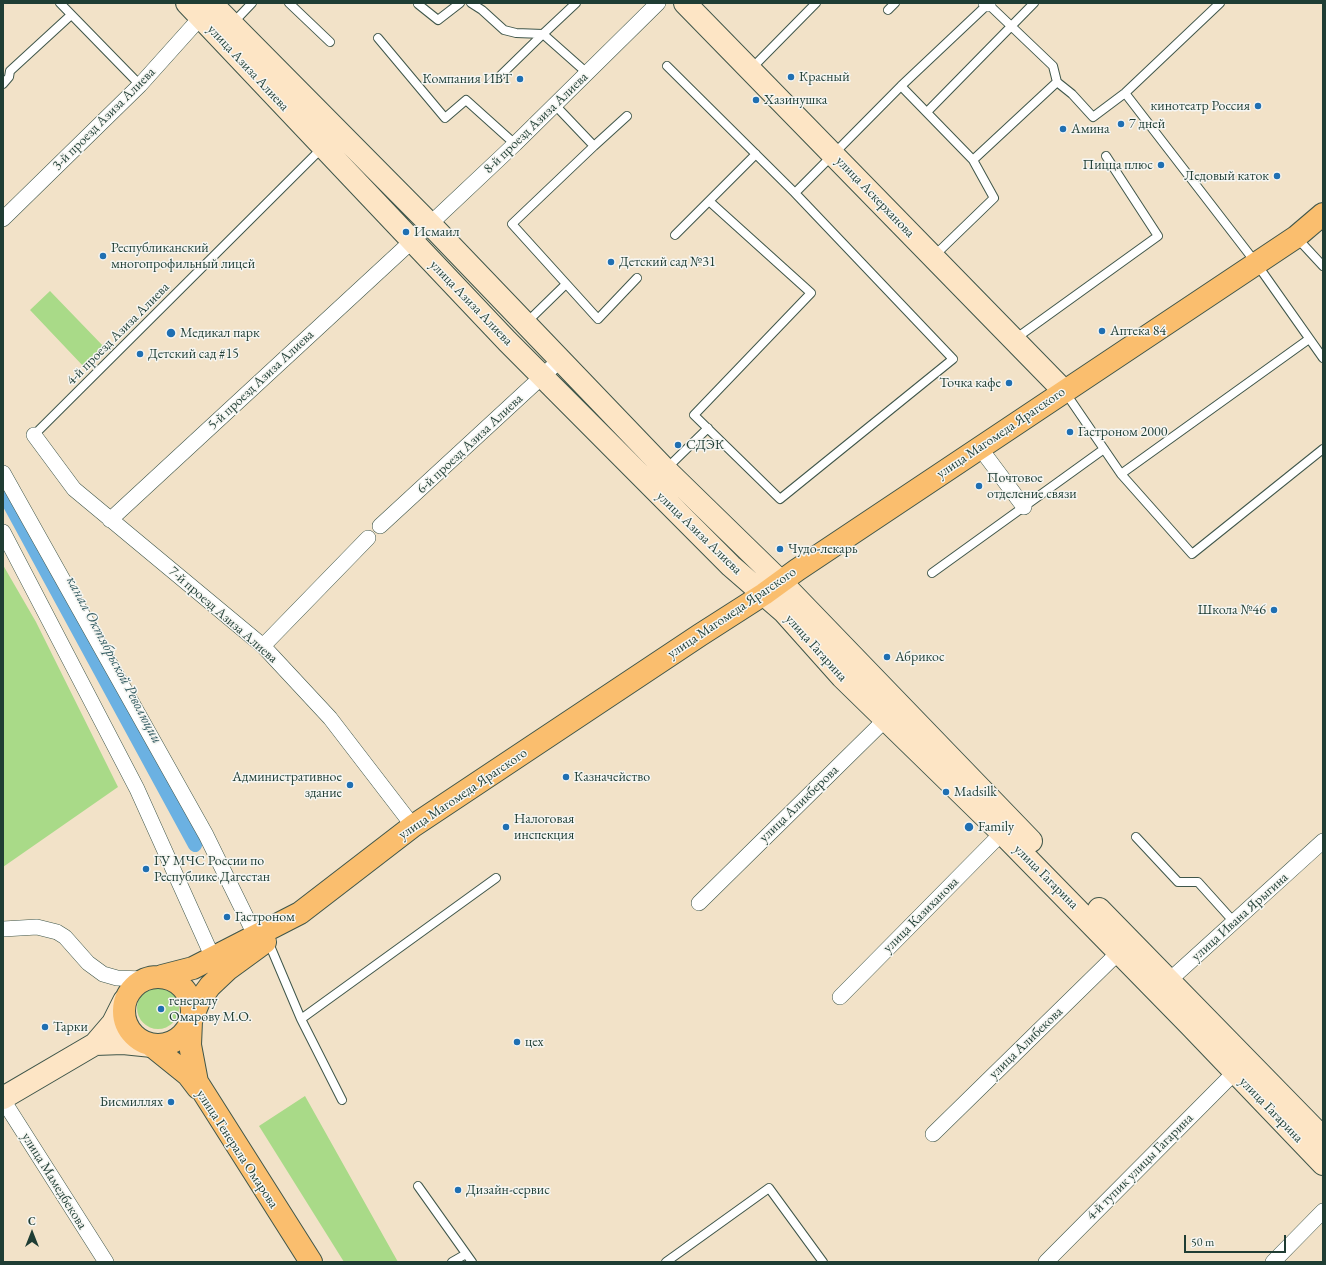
<!DOCTYPE html>
<meta charset="utf-8">
<style>
body{margin:0}
#map{position:relative;width:1326px;height:1265px;overflow:hidden;background:#f2e2c8;font-family:"EB Garamond",serif}
canvas{display:block}
.frame{position:absolute;inset:0;border:4px solid #1f3d34;pointer-events:none}
.north{position:absolute;left:12px;top:1213px;width:40px;height:40px;-webkit-text-stroke:3px #f6f6f2;paint-order:stroke;rotate:0deg;font-size:11px;font-weight:700;line-height:16px;text-align:center;color:#1f3d34}
.north::after{content:'';display:block;margin:auto;width:14px;height:18px;background:#1f3d34;clip-path:polygon(50% 0,100% 100%,50% 72%,0 100%)}
.scale{position:absolute;left:1184px;top:1235px;width:102px;height:18px;box-sizing:border-box;border:2px solid #1f3d34;border-top:0;padding-left:5px;font-size:12px;line-height:14px;white-space:nowrap;color:#1f3d34;-webkit-text-stroke:3px #f6f6f2;paint-order:stroke}
</style>
<div id="map">
<canvas width="1326" height="1265"></canvas>
<div class="frame"></div>
<div class="north">С</div>
<div class="scale">50 m</div>
</div>
<script>
const c = document.querySelector('canvas').getContext('2d');
c.lineJoin = 'round';
function fillPath(path, color) { c.fillStyle = color; c.fill(path, 'evenodd'); }
const toPath = rows => new Path2D(rows.map(r => 'M' + r).join(''));
function strokePath(path, color, width, dash) { c.strokeStyle = color; c.lineWidth = width; c.lineCap = dash ? 'butt' : 'round'; c.setLineDash(dash || []); c.stroke(path); }
function label(font, color, halo, rows, align = 'center') {
  c.font = font + ' "EB Garamond",serif'; c.lineWidth = 3; c.setLineDash([]); c.textBaseline = 'middle'; c.strokeStyle = halo; c.fillStyle = color; for (const [text, x, y, turn = 0] of rows) {
    c.save(); c.translate(x, y); c.rotate((+turn || 0) * Math.PI / 180); c.textAlign = isNaN(turn) ? turn : align; if (halo) c.strokeText(text, 0, 0); c.fillText(text, 0, 0); c.restore();
  }
}
fillPath(toPath([
 [50,291,105,348,84,367,30,310],
 [3,565,36,622,118,787,3,867],
 '137 1008a21 21 0 1 1 42 0a21 21 0 1 1-42 0Z',
 [305,1096,398,1262,344,1262,259,1126]
]), '#a9da88');
strokePath(toPath([
 [3,492,195,845]
]), '#6bb1e2', 14);
const lane = toPath([
 [60,3,140,85],
 [289,3,330,42],
 [471,3,482,10,504,30,516,33,543,34],
 [576,3,543,34,587,73],
 [418,4,438,20,460,3],
 [888,10,895,3],
 [232,24,252,3],
 [378,38,445,118,466,100,515,144],
 [667,66,795,193,901,86,988,4,1053,66,1057,82,1072,94,1093,117,1125,93,1220,3],
 [751,69,816,3],
 [501,75,543,34],
 [3,84,9,77,10,71,71,15],
 [901,86,973,160],
 [1125,93,1256,263,1323,358],
 [555,105,594,146,627,116],
 [927,112,1034,3],
 [594,146,512,224,598,319,637,278],
 [756,154,709,201,811,293,694,415,780,499,953,359,795,193],
 [675,235,709,201],
 [1297,238,1323,266],
 [934,256,994,198,973,160,1057,82],
 [526,323,566,284],
 [1015,339,1158,236,1106,156],
 [1309,339,1121,474,1192,554,1323,449],
 [1065,392,1121,474],
 [34,435,322,148],
 [666,469,708,428],
 [932,573,1104,449],
 [1136,837,1178,882,1198,882,1234,922],
 [268,941,301,1019,496,878],
 [301,1019,342,1100],
 [418,1186,472,1262],
 [452,1262,466,1254],
 [666,1262,769,1188,823,1262]
]);
const street = toPath([
 [986,3,988,4],
 [3,219,140,85,201,17],
 [34,435,74,489,263,646,330,718,413,826],
 [980,448,1024,507],
 [3,473,206,835,255,935],
 [110,520,412,241,515,144,658,3],
 [380,526,560,360],
 [3,532,137,789,213,958],
 [263,646,368,538],
 [699,903,892,713],
 [3,929,37,927,57,932,65,937,88,963,103,974,117,978,143,979],
 [1162,987,1323,841],
 [840,997,1002,833],
 [3,1100,106,1262],
 [933,1134,1119,952],
 [1046,1262,1235,1072],
 [1273,1262,1323,1211]
]);
const secondary = toPath([
 [187,3,507,341,731,566,784,612,842,677,1002,833,1190,1025,1323,1164],
 [211,3,430,224,665,469,781,582,1031,841],
 [685,3,1064,391],
 [1099,909,1323,1138],
 [95,1044,123,1043,152,1046],
 [3,1098,95,1044,113,1023,124,1001]
]);
const primary = toPath([
 [265,942,228,969,210,986,199,1001,191,1021,190,1045,197,1082,311,1262],
 [162,976,193,968,300,913,413,826,700,635,764,594,797,570,1296,237,1323,214],
 '124 1011a34 34 0 1 1 68 0a34 34 0 1 1-68 0Z',
 [152,1046,188,1075,198,1088]
]);
strokePath(lane, '#3f564a', 10);
strokePath(street, '#3f564a', 16);
strokePath(secondary, '#3f564a', 24);
strokePath(primary, '#3f564a', 24);
strokePath(lane, '#fff', 8);
strokePath(street, '#fff', 15);
strokePath(secondary, '#fde5c5', 22);
strokePath(primary, '#fabe6e', 22);
for (const [x, y, r, color] of [
 [791,77,4,"#1f6fb2"],
 [520,79,4,"#1f6fb2"],
 [756,100,4,"#1f6fb2"],
 [1258,106,4,"#1f6fb2"],
 [1121,124,4,"#1f6fb2"],
 [1063,129,4,"#1f6fb2"],
 [1161,165,4,"#1f6fb2"],
 [1277,176,4,"#1f6fb2"],
 [406,232,4,"#1f6fb2"],
 [103,256,4,"#1f6fb2"],
 [611,262,4,"#1f6fb2"],
 [1102,331,4,"#1f6fb2"],
 [171,333,5,"#1f6fb2"],
 [140,354,4,"#1f6fb2"],
 [1009,383,4,"#1f6fb2"],
 [1070,432,4,"#1f6fb2"],
 [678,445,4,"#1f6fb2"],
 [979,486,4,"#1f6fb2"],
 [780,549,4,"#1f6fb2"],
 [1274,610,4,"#1f6fb2"],
 [887,657,4,"#1f6fb2"],
 [566,777,4,"#1f6fb2"],
 [350,785,4,"#1f6fb2"],
 [946,792,4,"#1f6fb2"],
 [506,827,4,"#1f6fb2"],
 [969,827,5,"#1f6fb2"],
 [146,869,4,"#1f6fb2"],
 [227,917,4,"#1f6fb2"],
 [161,1009,4,"#1f6fb2"],
 [45,1027,4,"#1f6fb2"],
 [517,1042,4,"#1f6fb2"],
 [171,1102,4,"#1f6fb2"],
 [458,1190,4,"#1f6fb2"]
]) { const dot = new Path2D(); dot.arc(x, y, r, 0, 2 * Math.PI); c.fillStyle = color; c.fill(dot); strokePath(dot, '#f6f6f2', 1.5); }
label('14px', '#1f3d34', '#f6f6f2', [
 ["улица Азиза Алиева",248,68,47],
 ["3-й проезд Азиза Алиева",104,119,-45],
 ["8-й проезд Азиза Алиева",536,123,-44],
 ["улица Аскерханова",875,197,46],
 ["улица Азиза Алиева",471,303,46],
 ["4-й проезд Азиза Алиева",118,334,-45],
 ["5-й проезд Азиза Алиева",261,380,-43],
 ["улица Магомеда Ярагского",1001,433,-34],
 ["6-й проезд Азиза Алиева",470,444,-43],
 ["улица Азиза Алиева",699,533,44],
 ["улица Магомеда Ярагского",732,613,-34],
 ["7-й проезд Азиза Алиева",223,615,41],
 ["улица Гагарина",816,648,48],
 ["улица Магомеда Ярагского",463,794,-34],
 ["улица Аликберова",799,804,-44],
 ["улица Гагарина",1046,877,45],
 ["улица Казиханова",921,915,-45],
 ["улица Ивана Ярыгина",1240,917,-42],
 ["улица Алибекова",1026,1043,-44],
 ["улица Гагарина",1271,1110,46],
 ["улица Генерала Омарова",237,1149,57],
 ["4-й тупик улицы Гагарина",1140,1167,-45],
 ["улица Мамедбекова",54,1181,58]
]);
label('14px', '#1f3d34', '#f6f6f2', [
 ["Красный",799,77],
 ["Компания ИВТ",512,79,"right"],
 ["Хазинушка",764,100],
 ["кинотеатр Россия",1250,106,"right"],
 ["7 дней",1129,124],
 ["Амина",1071,129],
 ["Пицца плюс",1153,165,"right"],
 ["Ледовый каток",1269,176,"right"],
 ["Исмаил",414,232],
 ["Республиканский",111,248],
 ["многопрофильный лицей",111,264],
 ["Детский сад №31",619,262],
 ["Аптека 84",1110,331],
 ["Медикал парк",180,333],
 ["Детский сад #15",148,354],
 ["Точка кафе",1001,383,"right"],
 ["Гастроном 2000",1078,432],
 ["СДЭК",686,445],
 ["Почтовое",987,478],
 ["отделение связи",987,494],
 ["Чудо-лекарь",788,549],
 ["Школа №46",1266,610,"right"],
 ["Абрикос",895,657],
 ["Административное",342,777,"right"],
 ["здание",342,793,"right"],
 ["Казначейство",574,777],
 ["Madsilk",954,792],
 ["Налоговая",514,819],
 ["инспекция",514,835],
 ["Family",978,827],
 ["ГУ МЧС России по",154,861],
 ["Республике Дагестан",154,877],
 ["Гастроном",235,917],
 ["генералу",169,1001],
 ["Омарову М.О.",169,1017],
 ["Тарки",53,1027],
 ["цех",525,1042],
 ["Бисмиллях",163,1102,"right"],
 ["Дизайн-сервис",466,1190]
], 'left');
label('italic 15px', '#325a60', '#f6f6f2', [
 ["канал Октябрьской Революции",114,660,62]
]);
</script>
